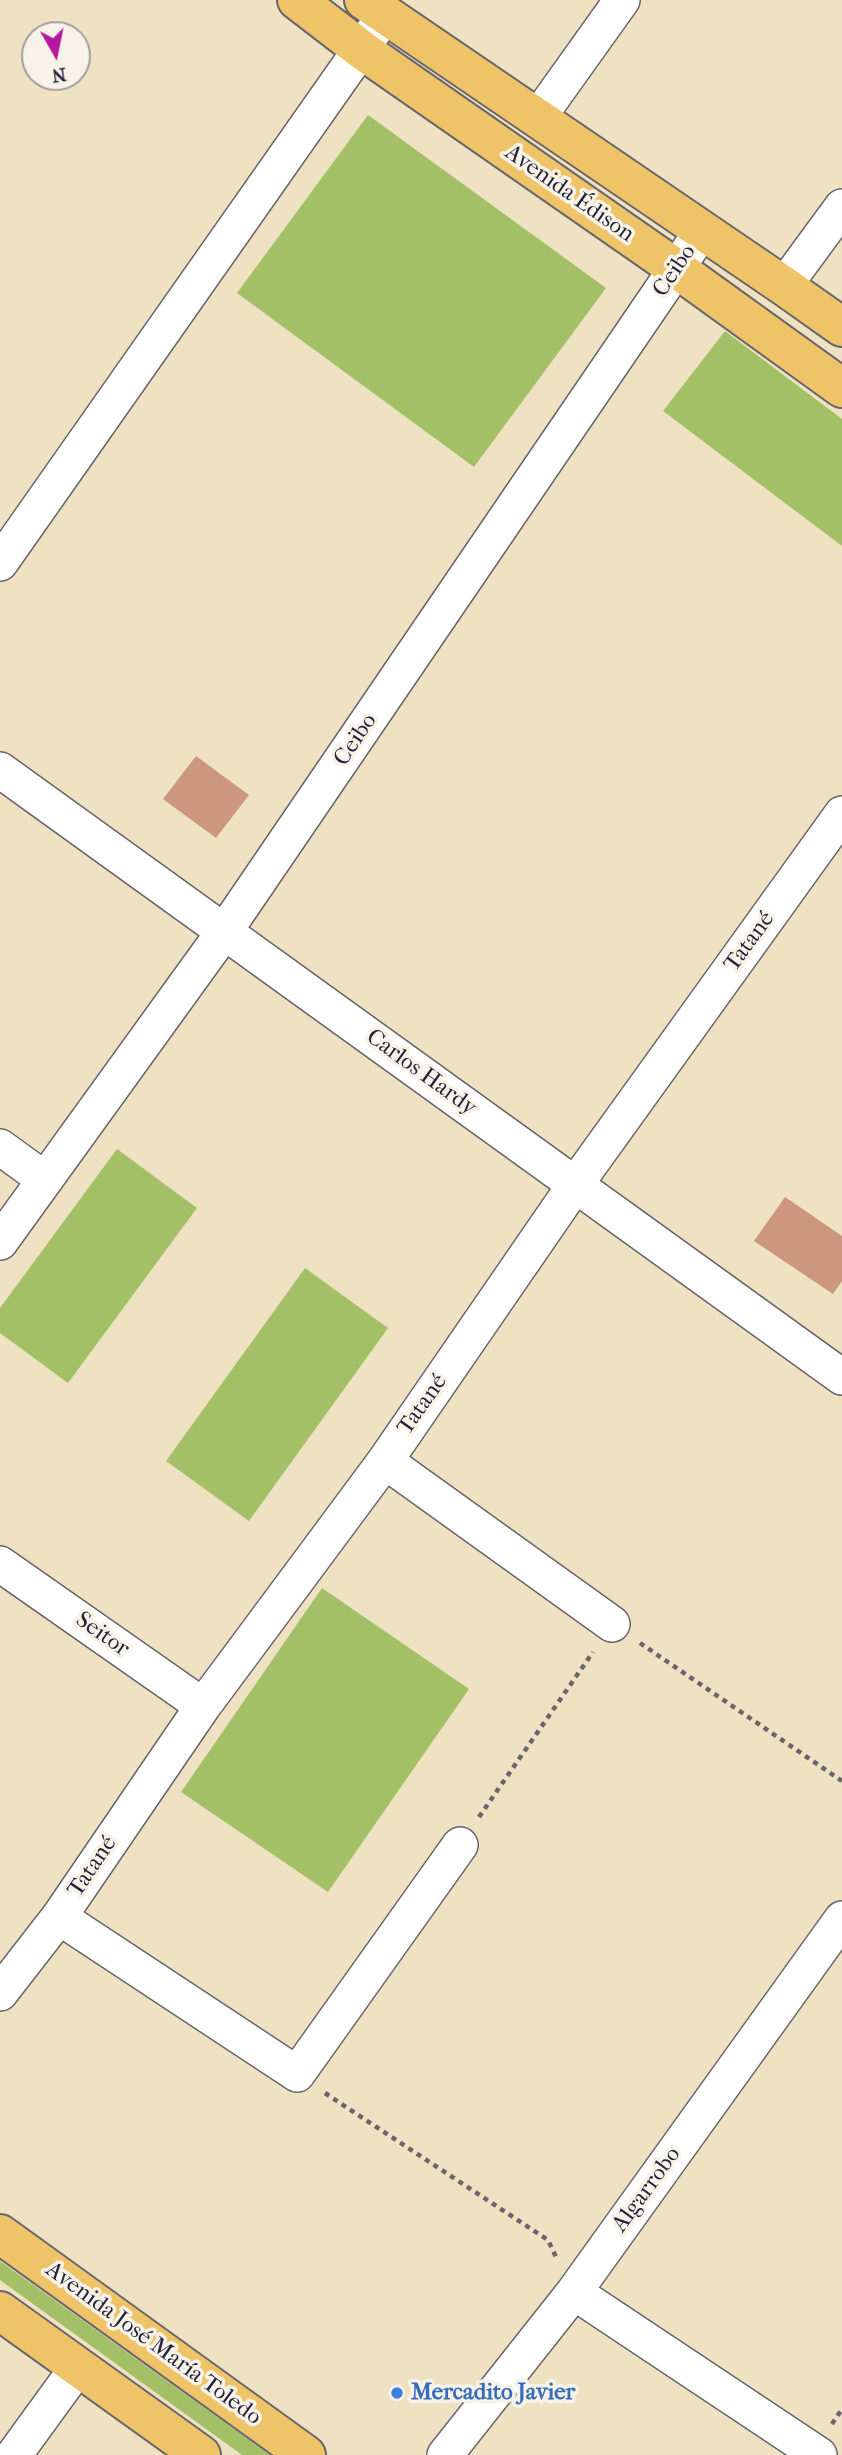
<!DOCTYPE html>
<meta charset="utf-8">
<style>
body{margin:0}
#map{position:relative;width:842px;height:2455px;overflow:hidden;background:#eee2c3;font-family:"IM FELL French Canon",serif}
canvas{display:block}
.north{position:absolute;left:21px;top:21px;width:70px;height:70px;box-sizing:border-box;background:#f7f3e8;border:2px solid #a29fa3;border-radius:50%;rotate:171deg;font-size:19px;font-weight:700;line-height:28px;text-align:center;color:#22223b}
.north::after{content:'';display:block;margin:auto;width:24px;height:32px;background:#b5179e;clip-path:polygon(50% 0,100% 100%,50% 72%,0 100%)}
</style>
<div id="map">
<canvas width="842" height="2455"></canvas>
<div class="north">N</div>
</div>
<script>
const c = document.querySelector('canvas').getContext('2d');
c.lineJoin = 'round';
function fillPath(path, color) { c.fillStyle = color; c.fill(path, 'evenodd'); }
const toPath = rows => new Path2D(rows.map(r => 'M' + r).join(''));
function strokePath(path, color, width, dash) { c.strokeStyle = color; c.lineWidth = width; c.lineCap = dash ? 'butt' : 'round'; c.setLineDash(dash || []); c.stroke(path); }
function label(font, color, halo, rows, align = 'center') {
  c.font = font + ' "IM FELL French Canon",serif'; c.lineWidth = 7; c.setLineDash([]); c.textBaseline = 'middle'; c.strokeStyle = halo; c.fillStyle = color; for (const [text, x, y, turn = 0] of rows) {
    c.save(); c.translate(x, y); c.rotate((+turn || 0) * Math.PI / 180); c.textAlign = isNaN(turn) ? turn : align; if (halo) c.strokeText(text, 0, 0); c.fillText(text, 0, 0); c.restore();
  }
}
fillPath(toPath([
 [368,115,606,288,474,467,237,293],
 [725,331,842,419,842,546,663,411],
 [117,1149,197,1208,68,1383,0,1333,0,1308],
 [305,1268,388,1328,249,1521,166,1461],
 [322,1588,469,1689,328,1892,181,1792],
 [0,2261,270,2455,242,2455,0,2280]
]), '#a4c067');
fillPath(toPath([
 [196,756,249,795,216,838,163,799],
 [785,1197,842,1236,842,1281,833,1294,754,1241]
]), '#cc977c');
const minor = toPath([
 [537,119,622,0],
 [784,286,842,207],
 [0,563,385,15],
 [0,770,842,1377],
 [0,1147,44,1179],
 [0,1242,224,932,702,231],
 [385,1461,612,1624],
 [0,1564,203,1706],
 [59,1917,297,2074,460,1845],
 [0,1993,59,1917,203,1706,385,1461,575,1185,842,814],
 [574,2292,819,2455],
 [14,2455,78,2367],
 [445,2455,574,2292,842,1919]
]);
const major = toPath([
 [297,0,362,50,677,269,842,388],
 [364,0,784,286,842,327],
 [0,2234,306,2455],
 [0,2311,201,2455]
]);
strokePath(minor, '#69656b', 38);
strokePath(major, '#69656b', 42);
strokePath(toPath([
 [640,1643,842,1781],
 [479,1817,593,1652],
 [325,2093,548,2240,556,2257],
 [832,2424,842,2409]
]), '#69656b', 4.5, [5, 5]);
strokePath(minor, '#fff', 35);
strokePath(major, '#efc469', 38);
for (const [x, y, r, color] of [
 [397,2393,7,"#3f7fe0"]
]) { const dot = new Path2D(); dot.arc(x, y, r, 0, 2 * Math.PI); c.fillStyle = color; c.fill(dot); strokePath(dot, '#f7f3e8', 2.5); }
label('23px', '#22223b', '#f7f3e8', [
 ["Avenida Édison",569,194,35],
 ["Ceibo",675,271,-56],
 ["Ceibo",356,740,-56],
 ["Tatané",750,942,-54],
 ["Carlos Hardy",421,1073,36],
 ["Tatané",423,1405,-55],
 ["Seitor",102,1635,35],
 ["Tatané",93,1867,-56],
 ["Algarrobo",647,2190,-54],
 ["Avenida José María Toledo",153,2344,36]
]);
label('bold 23px', '#366cbe', '#f7f3e8', [
 ["Mercadito Javier",411,2393]
], 'left');
</script>
